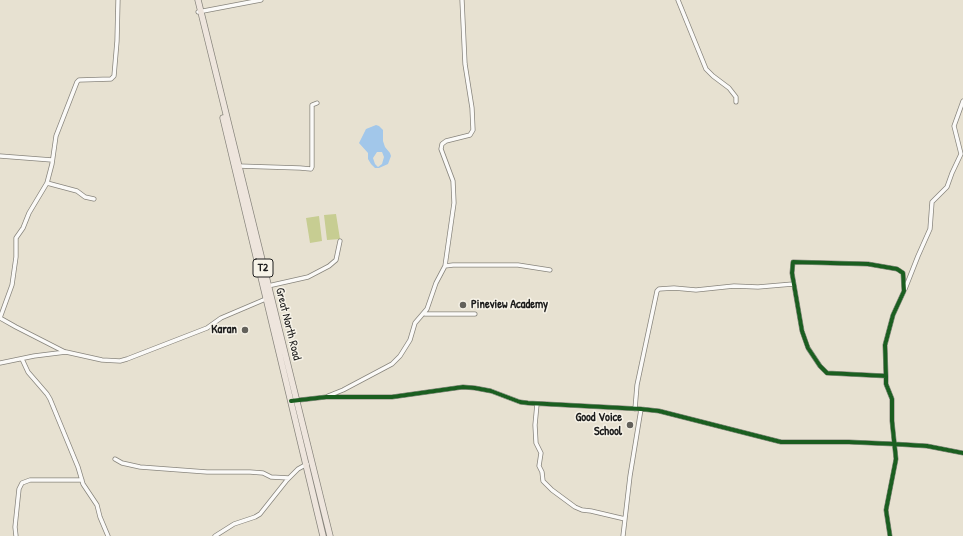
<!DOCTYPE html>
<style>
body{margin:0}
canvas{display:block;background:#e7e1d1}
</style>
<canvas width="963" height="536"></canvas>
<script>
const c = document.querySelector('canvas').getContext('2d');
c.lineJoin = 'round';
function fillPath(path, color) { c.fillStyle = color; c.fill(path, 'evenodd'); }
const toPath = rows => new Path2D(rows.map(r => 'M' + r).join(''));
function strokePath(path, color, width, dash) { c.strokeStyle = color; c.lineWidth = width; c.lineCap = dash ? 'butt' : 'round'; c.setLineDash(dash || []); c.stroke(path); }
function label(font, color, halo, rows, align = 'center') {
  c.font = font + ' "Patrick Hand",sans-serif'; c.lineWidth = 3; c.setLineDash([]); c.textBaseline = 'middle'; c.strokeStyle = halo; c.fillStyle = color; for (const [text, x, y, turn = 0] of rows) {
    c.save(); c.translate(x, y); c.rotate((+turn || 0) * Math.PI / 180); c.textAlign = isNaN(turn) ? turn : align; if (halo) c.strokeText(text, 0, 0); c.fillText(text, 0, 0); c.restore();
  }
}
fillPath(toPath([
 [336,214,340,239,327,240,324,215],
 [319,216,322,241,310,243,306,218]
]), '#c7cd92');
fillPath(toPath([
 [376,125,379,126,383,130,383,141,385,147,390,153,391,156,388,164,379,168,375,168,371,164,368,159,368,153,359,143,366,129],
 [377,152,382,152,384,157,382,164,378,167,375,164,373,158]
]), '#a2c7ea');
const minor = toPath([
 [678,0,706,69,713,76,729,88,736,97,736,102],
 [198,12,261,0],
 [0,156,52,160],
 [238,166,300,168,311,169,312,167,312,105,317,103],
 [47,183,77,191,85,197,94,199],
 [445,266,453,265,518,265,550,270],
 [268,286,308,277,329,266,336,260,340,241],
 [905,289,918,256,930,229,932,202,947,187,952,173,961,154,954,126,963,101],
 [425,314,475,314],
 [0,318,12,285,16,257,16,238,23,228,29,213,47,183,52,164,56,136,77,82,79,80,111,79,114,76,117,41,118,0],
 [0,318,16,327,65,352],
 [22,359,28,372,47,394,50,399,78,467,83,484,97,505,100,517,108,536],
 [0,363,34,356,66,352,102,360,120,361,127,359,207,328,221,318,268,298],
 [886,376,827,373,820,366,808,348,802,331,792,273,793,262,868,264,897,269,903,273,904,291,893,315,885,345,886,376,886,384,892,399,892,421,896,459,886,510,890,536],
 [328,396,343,390,392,364,400,356,410,340,415,323,427,309,436,283,445,266,454,203,453,181,441,149,442,144,446,141,470,135,473,130,472,108,465,64,462,0],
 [291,401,326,397,392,397,463,387,475,388,491,391,520,402,528,403,641,409,659,411,781,442,849,442,894,444,927,446,963,453],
 [537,404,535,425,536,443,541,453,539,466,542,472,543,481,552,490,575,507,582,510,591,511,625,519],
 [635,409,637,385,657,291,659,289,674,288,696,290,734,286,758,287,793,284],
 [115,459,122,463,140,467,207,472,250,472,263,473,271,477,289,478],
 [16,536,15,527,19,489,22,483,30,480,82,480],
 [215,536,234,524,255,517,260,514,287,480,298,469,307,464],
 [623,536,630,476,641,409]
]);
const trunk = toPath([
 [198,0,330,536],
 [223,118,323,536]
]);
strokePath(minor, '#88857d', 5);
strokePath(trunk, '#88857d', 7);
strokePath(minor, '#fbfaf8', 3.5);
strokePath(trunk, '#eee5dd', 5.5);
strokePath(toPath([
 [886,376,827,373,820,366,808,348,802,331,792,273,793,262,868,264,897,269,903,273,904,291,893,315,885,345,886,376,886,384,892,399,892,421,896,459,886,510,890,536],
 [291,401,326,397,392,397,463,387,475,388,491,391,520,402,528,403,641,409,659,411,781,442,849,442,894,444,927,446,963,453]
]), '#1b5e20', 4);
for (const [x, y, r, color] of [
 [463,305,4,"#63615b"],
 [245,330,4,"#63615b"],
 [630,425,4,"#63615b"]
]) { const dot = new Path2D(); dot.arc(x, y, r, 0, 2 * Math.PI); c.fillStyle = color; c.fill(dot); strokePath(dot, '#f7f3e8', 1.5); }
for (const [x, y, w] of [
 [263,268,20]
]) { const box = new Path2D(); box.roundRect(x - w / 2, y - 9, w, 18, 3); c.fillStyle = '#f7f3e8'; c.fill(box); strokePath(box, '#1c1c1c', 1); }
label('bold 11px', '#1c1c1c', null, [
 ["T2",263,268]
]);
label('bold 12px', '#1c1c1c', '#f7f3e8', [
 ["Pineview Academy",471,305,"left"],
 ["Karan",237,330],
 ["Good Voice",622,418],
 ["School",622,432]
], 'right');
label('12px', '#1c1c1c', '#f7f3e8', [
 ["Great North Road",288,324,76]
]);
</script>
